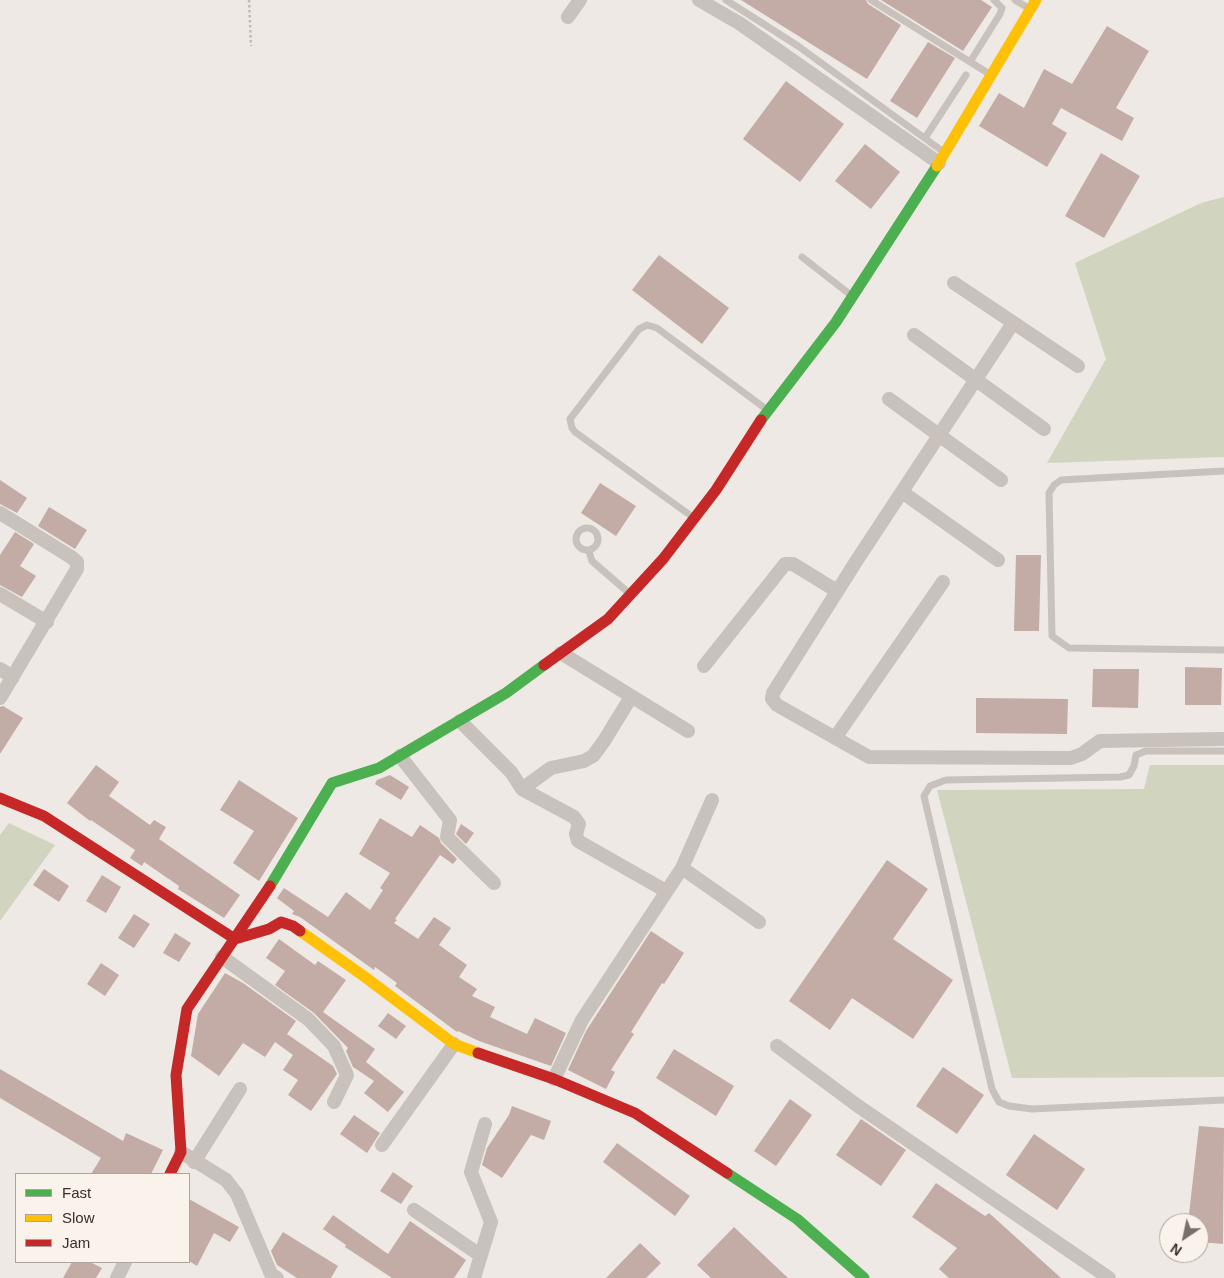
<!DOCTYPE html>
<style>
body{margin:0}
#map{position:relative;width:1224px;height:1278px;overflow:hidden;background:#eee9e4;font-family:Helvetica,sans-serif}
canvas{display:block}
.legend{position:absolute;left:15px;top:1173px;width:175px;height:90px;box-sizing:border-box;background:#faf3ec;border:1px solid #ada49e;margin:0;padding:6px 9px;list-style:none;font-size:15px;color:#392e2a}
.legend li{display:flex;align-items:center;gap:10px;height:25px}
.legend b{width:25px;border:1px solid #ada49e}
.north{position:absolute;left:1159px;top:1213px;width:50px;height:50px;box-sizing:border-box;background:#faf3ec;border:1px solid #ada49e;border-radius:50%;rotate:214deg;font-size:14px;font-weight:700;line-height:20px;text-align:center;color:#392e2a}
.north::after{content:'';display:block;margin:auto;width:18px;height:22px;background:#786f6b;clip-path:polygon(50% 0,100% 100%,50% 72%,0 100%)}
</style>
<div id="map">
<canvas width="1224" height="1278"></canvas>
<ul class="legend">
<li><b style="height:6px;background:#4caf50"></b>Fast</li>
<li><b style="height:6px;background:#ffc107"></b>Slow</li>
<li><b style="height:6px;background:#c62828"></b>Jam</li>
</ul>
<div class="north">N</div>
</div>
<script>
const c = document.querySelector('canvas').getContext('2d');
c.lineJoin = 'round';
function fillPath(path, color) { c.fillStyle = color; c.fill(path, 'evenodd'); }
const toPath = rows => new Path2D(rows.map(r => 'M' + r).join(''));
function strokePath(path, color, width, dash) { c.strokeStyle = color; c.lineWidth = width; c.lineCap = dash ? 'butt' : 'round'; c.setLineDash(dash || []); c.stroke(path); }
fillPath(toPath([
 [1224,197,1224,457,1047,463,1106,359,1075,263,1201,203],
 [1150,765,1224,765,1224,1077,1012,1078,937,790,1144,789],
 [9,823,55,845,0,921,0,835]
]), '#d1d4be');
fillPath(toPath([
 [741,0,866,0,868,4,901,25,867,79],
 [881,0,981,0,992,7,963,51],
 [1107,26,1149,51,1116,108,1134,118,1122,141,1061,108,1052,124,1067,133,1047,167,979,126,999,93,1024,108,1044,69,1072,84],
 [928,42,955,58,917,118,890,101],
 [786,81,844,124,800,182,743,139],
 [865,144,900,172,871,209,835,181],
 [1101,153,1140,176,1104,238,1065,216],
 [659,255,729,308,702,344,632,290],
 [0,480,27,498,17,513,0,504],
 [600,483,636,506,616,536,581,513],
 [49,507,87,530,75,549,38,526],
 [15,532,34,544,20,566,36,576,22,597,0,585,0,555],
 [1016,555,1041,555,1039,631,1014,631],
 [1185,667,1222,668,1221,705,1185,705],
 [1093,669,1139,669,1138,708,1092,707],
 [976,698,1068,699,1067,734,976,733],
 [3,706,23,718,0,754,0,707],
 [96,765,119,782,109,796,150,825,154,820,166,827,159,839,240,895,224,918,178,889,179,886,144,862,142,866,130,858,135,850,91,820,90,821,67,803],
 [390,775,409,787,401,800,375,784,377,780],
 [239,780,298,818,259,881,233,863,254,831,220,810],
 [380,818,412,837,420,825,439,838,441,843,457,859,453,864,440,855,395,919,397,920,394,923,418,939,434,917,451,928,439,945,467,965,459,977,477,989,472,996,495,1007,490,1017,527,1034,535,1018,566,1033,551,1066,479,1041,458,1031,457,1032,395,986,397,983,375,967,374,970,300,917,292,914,294,911,277,898,284,888,328,917,346,892,370,910,383,890,380,888,390,873,359,854],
 [461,824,474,833,466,844,456,834],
 [887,860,928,889,893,939,953,980,913,1039,852,998,830,1030,789,1001],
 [44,869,69,886,59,902,33,885],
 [102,875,121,887,106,913,86,901],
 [134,914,150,924,134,948,118,938],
 [651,931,684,953,664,984,662,983,631,1032,634,1034,611,1070,615,1072,606,1089,568,1070,586,1031],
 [175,933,191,943,179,962,163,953],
 [279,939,315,965,318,961,346,980,323,1012,375,1049,366,1062,404,1092,388,1112,364,1093,374,1081,353,1067,346,1051,348,1048,314,1013,275,985,285,971,266,958],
 [101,963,119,975,105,996,87,984],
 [225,973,243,983,296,1021,287,1034,333,1066,337,1074,311,1111,288,1095,298,1080,283,1070,293,1055,275,1042,265,1057,243,1043,219,1076,191,1056,198,1014],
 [388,1013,406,1026,396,1039,378,1026],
 [674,1049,734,1086,716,1116,656,1078],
 [943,1067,984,1095,957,1134,916,1106],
 [0,1069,123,1141,126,1133,163,1150,151,1174,91,1174,101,1158,0,1098],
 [790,1099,812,1115,776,1166,754,1151],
 [512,1106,551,1121,544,1140,531,1135,502,1178,482,1165,487,1148,509,1115],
 [354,1115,380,1133,367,1153,340,1134],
 [861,1119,906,1150,881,1186,836,1155],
 [1199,1126,1224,1128,1223,1244,1199,1242,1199,1223,1188,1223],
 [1034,1134,1085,1169,1057,1210,1006,1175],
 [617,1143,690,1196,675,1216,603,1162],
 [393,1172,413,1186,401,1204,380,1191],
 [936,1183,985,1216,989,1213,1061,1278,949,1278,939,1269,957,1248,912,1217],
 [189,1199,239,1227,230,1242,214,1233,197,1266,189,1261],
 [333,1215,388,1254,410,1221,466,1260,454,1278,392,1278,345,1247,346,1245,323,1229],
 [734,1227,788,1278,711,1278,697,1265],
 [283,1232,338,1266,331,1278,297,1278,277,1265,271,1251],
 [640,1243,661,1263,646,1278,606,1278],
 [72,1262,90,1262,102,1268,96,1278,63,1278]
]), '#c2aca5');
strokePath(toPath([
 [249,0,251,46]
]), '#c1b9b4', 2.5, [2.5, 2.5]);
strokePath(toPath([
 [726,0,798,46,945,153],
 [871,0,991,75],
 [1015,0,1030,9],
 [970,62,1000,14,1002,8,994,0],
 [925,138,966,75],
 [802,257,852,296],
 [1224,471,1061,480,1054,485,1049,493,1052,636,1069,648,1224,650],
 [694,518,575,432,572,428,570,419,639,329,647,325,657,328,766,409],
 '576 539a11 11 0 1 1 22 0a11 11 0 1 1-22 0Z',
 [589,551,592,561,630,594],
 [1224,751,1146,751,1136,755,1134,766,1129,775,1120,777,946,780,930,786,924,796,992,1089,999,1102,1009,1106,1032,1109,1224,1100]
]), '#c8c1bc', 7);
strokePath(toPath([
 [699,0,739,23,939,163],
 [568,17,580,0],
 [954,283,1078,366],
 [1013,323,857,560,773,693,772,699,777,705,869,757,1071,758,1082,754,1100,741,1224,739],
 [914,335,1044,429],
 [889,399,1001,480],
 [902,492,998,560],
 [0,513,71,557,77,562,77,569,0,698],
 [0,594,47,622],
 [561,653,688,731],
 [704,666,785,564,793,564,837,591],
 [0,669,13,677],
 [460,721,511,772,522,789,574,817,579,824,576,834,578,841,666,891],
 [835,738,943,582],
 [400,756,450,820,447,837,494,883],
 [522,789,551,768,584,761,593,756,604,741,631,697],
 [682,868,759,922],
 [222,957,308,1019,334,1046,347,1075,334,1102],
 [777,1046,858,1106,1109,1278],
 [554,1079,582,1020,682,868,712,800],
 [382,1145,454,1044],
 [181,1152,226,1180,237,1194,271,1274,277,1278],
 [194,1162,240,1089],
 [414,1210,480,1255],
 [117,1278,125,1262],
 [474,1278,491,1222,471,1172,485,1124]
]), '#c8c1bc', 14);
strokePath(toPath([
 [761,420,836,322,937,166],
 [270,886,332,783,379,768,506,693,544,665],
 [727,1173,797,1219,864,1278]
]), '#4caf50', 11);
strokePath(toPath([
 [937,166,1036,0],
 [300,931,365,977,454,1044,478,1053]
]), '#ffc107', 11);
strokePath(toPath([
 [544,665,608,619,663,559,716,490,761,420],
 [0,798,44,816,235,939,269,929,281,922,293,926,300,931],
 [478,1053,554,1079,635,1113,727,1173],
 [170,1174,181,1152,176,1075,187,1009,270,886]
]), '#c62828', 11);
</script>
